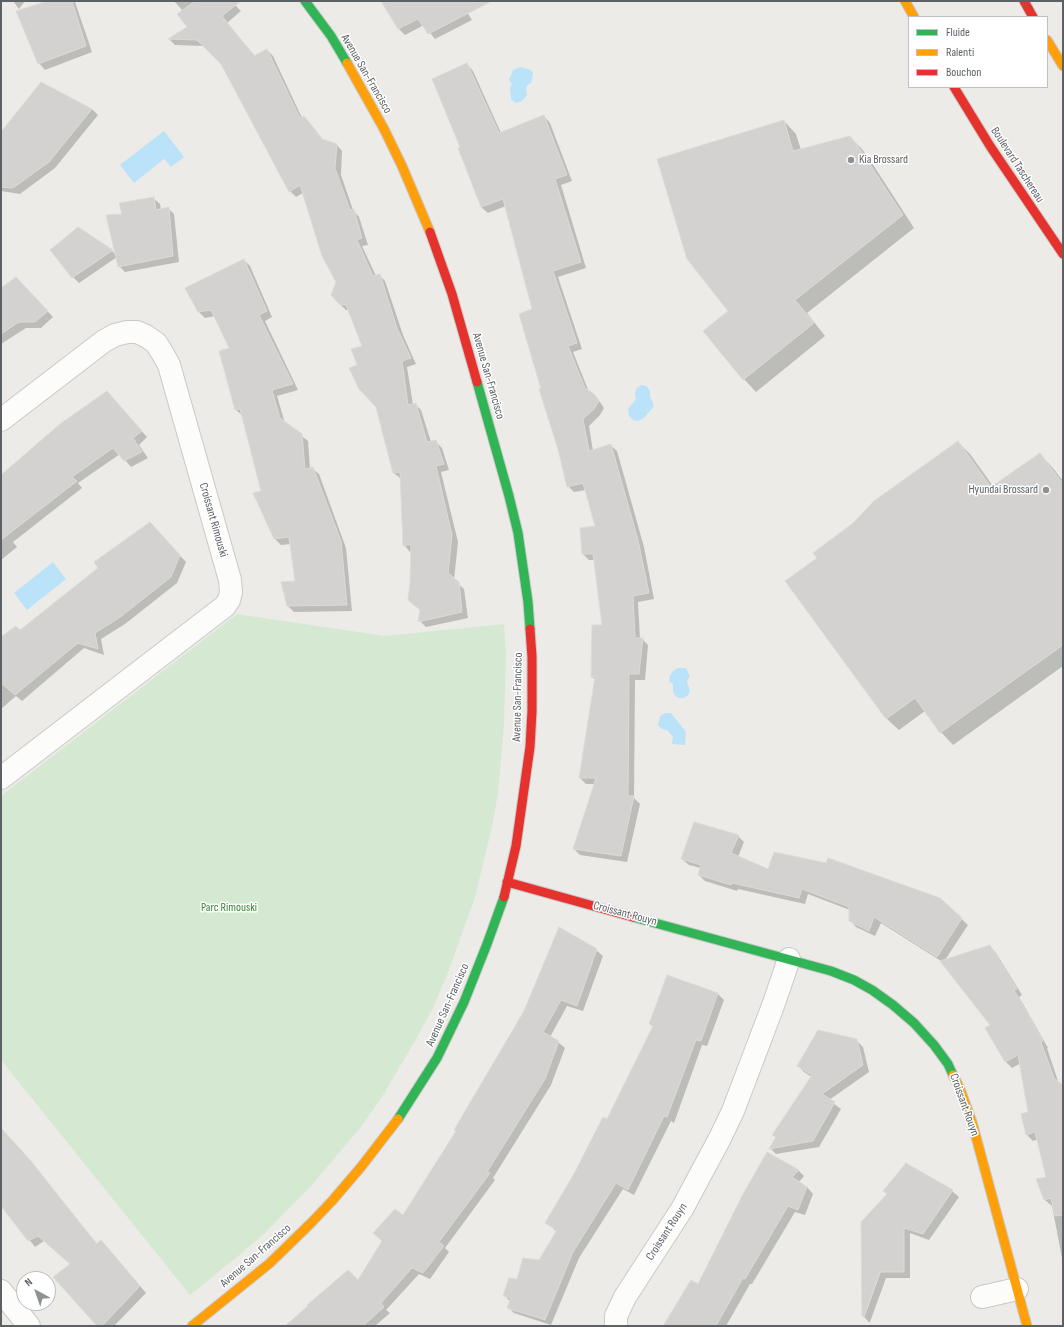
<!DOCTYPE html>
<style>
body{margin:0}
#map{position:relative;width:1064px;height:1327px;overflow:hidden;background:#ecebe7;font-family:"Sofia Sans Condensed",sans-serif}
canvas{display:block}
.frame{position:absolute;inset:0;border:2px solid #5c6165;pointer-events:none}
.legend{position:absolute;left:908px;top:16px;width:140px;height:72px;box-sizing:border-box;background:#fff;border:1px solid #bec0c1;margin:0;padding:5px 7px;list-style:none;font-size:12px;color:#5c6165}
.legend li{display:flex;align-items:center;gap:8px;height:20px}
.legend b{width:20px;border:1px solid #bec0c1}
.north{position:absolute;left:16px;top:1271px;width:40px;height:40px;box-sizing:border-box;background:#fff;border:1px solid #bec0c1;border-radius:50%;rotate:320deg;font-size:11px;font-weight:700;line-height:16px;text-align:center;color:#5c6165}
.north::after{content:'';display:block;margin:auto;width:14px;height:18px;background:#8e9192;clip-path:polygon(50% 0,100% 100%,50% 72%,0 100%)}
</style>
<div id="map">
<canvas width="1064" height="1327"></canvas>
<div class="frame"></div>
<ul class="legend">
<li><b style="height:5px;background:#30b455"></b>Fluide</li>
<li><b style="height:5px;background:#ff9f0a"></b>Ralenti</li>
<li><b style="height:5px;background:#e5322d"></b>Bouchon</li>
</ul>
<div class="north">N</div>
</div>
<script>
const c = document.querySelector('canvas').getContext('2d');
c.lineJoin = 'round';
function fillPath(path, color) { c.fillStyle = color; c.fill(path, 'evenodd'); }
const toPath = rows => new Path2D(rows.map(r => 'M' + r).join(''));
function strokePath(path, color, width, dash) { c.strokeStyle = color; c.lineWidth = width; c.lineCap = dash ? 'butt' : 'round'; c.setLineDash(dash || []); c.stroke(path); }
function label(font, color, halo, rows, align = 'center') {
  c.font = font + ' "Sofia Sans Condensed",sans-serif'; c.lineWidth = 3; c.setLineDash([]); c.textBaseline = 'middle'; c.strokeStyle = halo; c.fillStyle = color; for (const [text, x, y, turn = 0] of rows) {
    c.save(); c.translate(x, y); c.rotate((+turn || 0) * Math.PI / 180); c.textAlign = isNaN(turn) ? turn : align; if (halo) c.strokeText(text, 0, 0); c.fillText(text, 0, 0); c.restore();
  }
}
fillPath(toPath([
 [237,614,385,636,504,624,506,652,504,726,498,793,492,827,475,897,449,970,434,1006,416,1039,382,1097,361,1127,311,1186,265,1233,237,1257,190,1295,1,1060,1,796]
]), '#d5e9d2');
fillPath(toPath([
 [521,67,531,70,533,73,531,83,527,85,526,89,527,95,522,101,516,103,511,99,510,88,512,84,509,80,513,70],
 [164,131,184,157,171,167,164,159,134,183,120,165],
 [641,385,646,386,650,391,650,396,654,406,644,418,638,421,633,420,629,416,628,409,636,399,635,394,636,389],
 [53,562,66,579,27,610,14,593],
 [679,668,686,668,690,677,688,679,687,682,690,691,688,695,684,698,679,698,675,696,673,691,673,684,669,681,670,675,674,670],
 [665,713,671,713,686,732,685,745,672,744,673,737,667,730,662,729,658,725,660,716]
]), '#bae2f8');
fillPath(toPath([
 [13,1,25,1,19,9],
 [52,1,75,2,92,52,45,70,39,63],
 [174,1,231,1,241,11,227,23,255,56,267,50,273,56,302,118,304,117,310,123,323,140,336,144,342,151,341,175,353,210,359,217,368,245,362,246,376,276,379,275,385,281,403,335,416,364,407,367,413,405,415,404,421,410,431,442,436,442,442,448,449,470,441,472,458,542,454,580,464,589,468,618,426,627,420,621,421,611,411,584,412,551,410,552,404,545,401,479,394,473,376,407,358,366,363,347,349,310,346,310,340,304,337,282,303,193,296,197,290,191,222,64,204,46,175,45,170,40,188,27,183,11],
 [382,1,460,1,472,20,435,39,424,25,405,35,399,29],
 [467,64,473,71,501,133,544,116,550,123,572,181,561,185,586,268,558,277,582,349,573,352,589,392,600,402,604,408,600,415,589,426,593,451,610,445,617,451,644,547,654,599,638,602,640,639,642,639,648,645,645,680,635,680,634,798,640,804,627,862,580,855,574,849,595,784,586,784,580,778,596,681,592,677,604,626,595,560,589,560,583,554,596,527,586,490,574,492,568,486,559,449,542,389,533,310,506,206,488,213,481,207,461,148],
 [42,83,92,109,98,115,55,168,20,194,1,191,1,133],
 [784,121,796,134,801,150,850,137,862,149,872,163,914,228,807,313,825,336,756,392,744,379,730,311],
 [153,198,160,204,161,210,168,208,174,214,179,262,125,272,119,266,117,257,79,283,73,277,112,251,116,255,123,215],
 [244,260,250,266,272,317,265,321,298,390,277,396,285,423,308,441,310,469,312,468,319,474,346,548,352,611,294,612,288,606,297,581,291,544,281,545,275,539,243,416,236,410,230,348,215,316,205,318,199,312],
 [22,284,53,317,41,328,26,328,1,344,1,290],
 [113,399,147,437,139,445,148,458,131,467,120,454,78,483,82,488,13,542,17,547,1,560,1,476],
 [958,442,970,454,993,486,1040,454,1052,467,1063,481,1063,666,953,745,941,732,925,711,899,730,886,718,818,558],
 [156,530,186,562,177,583,125,624,101,639,104,655,84,648,22,701,16,696,1,709,1,638,20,632],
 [738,836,744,842,738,857,769,870,940,899,968,925,945,960,990,946,996,953,1022,995,1019,997,1048,1048,1047,1048,1059,1084,1063,1086,1063,1259,1062,1258,1052,1206,1045,1200,1047,1178,1038,1139,1033,1141,1027,1135,1022,1115,1029,1113,1021,1063,1012,1068,1006,1062,987,1028,991,1025,941,961,881,923,875,936,856,927,850,920,850,910,808,894,805,904,738,889,737,891,705,881,699,875,701,868,689,865,682,859],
 [596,950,603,956,583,1011,567,1006,550,1037,558,1042,565,1048,551,1085,493,1178,495,1180,445,1248,449,1252,430,1279,419,1274,386,1310,390,1313,375,1326,332,1326,358,1282,403,1216],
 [667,977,718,994,724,1000,707,1046,702,1045,674,1123,671,1121,634,1195,623,1189,579,1258,551,1325,514,1313,508,1307,511,1302,504,1295,517,1280,539,1261,557,1232,546,1222,608,1120,653,1027,650,1024],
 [856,1040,863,1047,869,1072,829,1100,841,1109,819,1147,776,1154,770,1148,776,1138,774,1135,812,1077,804,1072,798,1066],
 [1,1129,37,1169,97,1244,101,1241,107,1247,146,1293,114,1326,99,1326,71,1264,44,1241,35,1247,1,1204],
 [906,1164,952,1191,959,1197,929,1240,910,1233,910,1278,886,1278,870,1322,869,1322,863,1316,888,1194],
 [881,1267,882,1268,867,1310,867,1305],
 [798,1170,804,1176,799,1182,807,1187,813,1194,805,1215,795,1212,752,1284,750,1284,726,1326,668,1326,698,1285,743,1196]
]), '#0003');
const building = toPath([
 [48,1,72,1,86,46,38,64,16,11,48,1],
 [195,1,241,1,222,16,254,56,267,49,300,118,304,116,322,139,337,144,335,168,350,210,354,209,362,238,357,240,373,276,380,274,397,328,411,358,402,361,408,405,416,403,427,442,436,440,444,464,436,466,452,535,448,573,459,582,462,612,418,622,420,610,408,600,410,583,411,544,403,546,400,472,393,473,376,407,359,389,349,368,357,365,351,349,362,346,346,305,339,304,331,295,336,282,322,256,300,185,289,192,221,64,197,40,168,39,187,27,177,14,195,1],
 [381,1,492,1,428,34,418,19,398,29,381,1],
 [467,63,499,133,544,115,567,175,555,179,581,262,553,271,577,343,568,346,585,388,594,394,599,401,594,409,583,419,589,451,611,444,638,540,649,593,633,596,635,638,643,638,639,674,629,674,628,796,634,796,621,856,573,849,596,778,579,778,595,677,591,677,592,625,602,625,593,554,582,554,580,528,595,526,583,483,567,487,558,449,539,389,541,389,519,314,532,309,503,199,481,207,458,148,460,147,432,79,467,63],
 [41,82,92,109,49,162,13,188,1,187,1,132,41,82],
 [784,120,793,151,850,136,860,149,903,215,795,300,814,323,743,380,703,331,728,311,687,259,657,159,784,120],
 [154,197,156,210,169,207,173,256,118,267,106,215,122,214,119,203,154,197],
 [78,227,113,250,72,278,50,250,78,227],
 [244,259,267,311,259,315,293,384,272,390,280,418,302,434,305,469,313,467,341,541,347,605,287,606,281,582,295,581,289,537,274,539,253,493,261,491,240,409,235,410,219,351,229,348,211,310,198,312,185,288,244,259],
 [16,277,48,311,35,322,19,322,1,334,1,288,16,277],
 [107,391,142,431,133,438,142,452,124,461,113,448,72,477,77,481,1,540,1,475,60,424,107,391],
 [958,441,991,487,1040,453,1063,484,1063,645,940,733,915,698,886,719,785,581,817,558,813,553,853,523,874,501,958,441],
 [150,522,180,555,171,577,119,618,95,633,98,649,78,643,15,695,1,683,1,637,16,626,20,630,98,568,94,562,150,522],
 [694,822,739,835,731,853,768,869,774,852,826,863,828,858,940,898,962,918,937,957,874,917,869,931,849,921,849,907,802,889,799,898,732,883,731,885,698,875,701,865,681,859,694,822],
 [559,927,597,949,577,1006,561,1000,543,1032,559,1041,545,1079,487,1172,490,1173,439,1242,444,1246,423,1273,412,1268,381,1303,384,1307,363,1326,285,1326,308,1306,307,1305,348,1270,358,1280,382,1241,373,1233,395,1209,403,1215,456,1131,454,1130,524,1011,559,927],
 [990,945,1017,989,1014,990,1043,1041,1041,1042,1054,1078,1063,1085,1063,1215,1055,1216,1051,1198,1044,1200,1036,1179,1046,1177,1035,1132,1026,1135,1021,1114,1028,1112,1018,1055,1005,1062,985,1028,990,1025,940,961,990,945],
 [667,975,718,993,701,1041,696,1040,667,1117,664,1116,628,1190,616,1183,573,1252,545,1320,507,1308,511,1298,503,1296,509,1278,517,1279,523,1258,539,1260,557,1230,545,1223,575,1172,603,1117,607,1119,653,1026,649,1024,667,975],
 [818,1030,857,1039,863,1065,822,1094,835,1102,813,1141,769,1149,776,1137,772,1135,812,1075,797,1066,818,1030],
 [1,1128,31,1161,96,1244,101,1240,140,1286,102,1326,97,1326,53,1277,70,1264,38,1236,28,1241,1,1206,1,1128],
 [767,1152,799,1170,792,1177,807,1187,798,1210,788,1206,745,1279,743,1278,716,1326,663,1326,691,1280,698,1284,742,1196,767,1152],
 [906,1163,953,1190,923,1234,904,1228,904,1272,880,1272,864,1317,862,1316,861,1222,887,1194,883,1191,906,1163]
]);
fillPath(building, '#d3d2d0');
strokePath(building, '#dcdad6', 1);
const street = toPath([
 [1,420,104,341,115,335,127,332,137,332,146,336,156,343,163,354,169,365,230,580,231,592,229,600,225,606,1,778],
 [1,1291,29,1326],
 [982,1297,1017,1289],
 [616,1326,616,1316,625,1297,682,1209,719,1140,733,1111,774,1003,789,959]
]);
const fast = toPath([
 [305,1,331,36,347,63],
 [477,382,509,496,518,533,528,602,530,629],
 [633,917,831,971,854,980,872,990,893,1005,914,1023,934,1045,948,1064,953,1075],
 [398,1119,437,1058,464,1002,487,944,504,897]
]);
const slow = toPath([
 [905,1,914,17],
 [1047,40,1063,66],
 [347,63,384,129,402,166,430,232],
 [953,1075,960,1089,972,1122,1027,1326],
 [192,1326,270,1263,311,1223,332,1201,361,1167,398,1119]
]);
const jam = toPath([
 [1024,1,1033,17],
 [954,87,990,146,1063,254],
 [430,232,452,294,477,382],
 [507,882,633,917],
 [504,897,516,846,530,747,532,711,532,657,530,629]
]);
strokePath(street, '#c9c9c9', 24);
strokePath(fast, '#c9c9c9', 11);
strokePath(slow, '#c9c9c9', 11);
strokePath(jam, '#c9c9c9', 11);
strokePath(street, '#fcfcfb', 22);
strokePath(fast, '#30b455', 9);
strokePath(slow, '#ff9f0a', 9);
strokePath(jam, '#e5322d', 9);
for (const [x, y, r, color] of [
 [851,160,4,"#8e9192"],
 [1046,490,4,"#8e9192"]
]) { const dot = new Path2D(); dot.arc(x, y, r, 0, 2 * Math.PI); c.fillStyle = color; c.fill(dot); strokePath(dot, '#fff', 1.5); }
label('12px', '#5c6165', '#fff', [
 ["Avenue San-Francisco",366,74,60],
 ["Boulevard Taschereau",1017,165,57],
 ["Avenue San-Francisco",488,376,74],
 ["Croissant Rimouski",213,520,74],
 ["Avenue San-Francisco",518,697,-89],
 ["Croissant Rouyn",625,914,15],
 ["Avenue San-Francisco",448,1005,-66],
 ["Croissant Rouyn",964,1105,70],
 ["Croissant Rouyn",667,1232,-57],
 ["Avenue San-Francisco",256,1256,-41]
]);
label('12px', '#5c6165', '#fff', [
 ["Kia Brossard",859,160],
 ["Hyundai Brossard",1038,490,"right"]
], 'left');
label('12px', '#358533', '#fff', [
 ["Parc Rimouski",229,908]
]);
</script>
